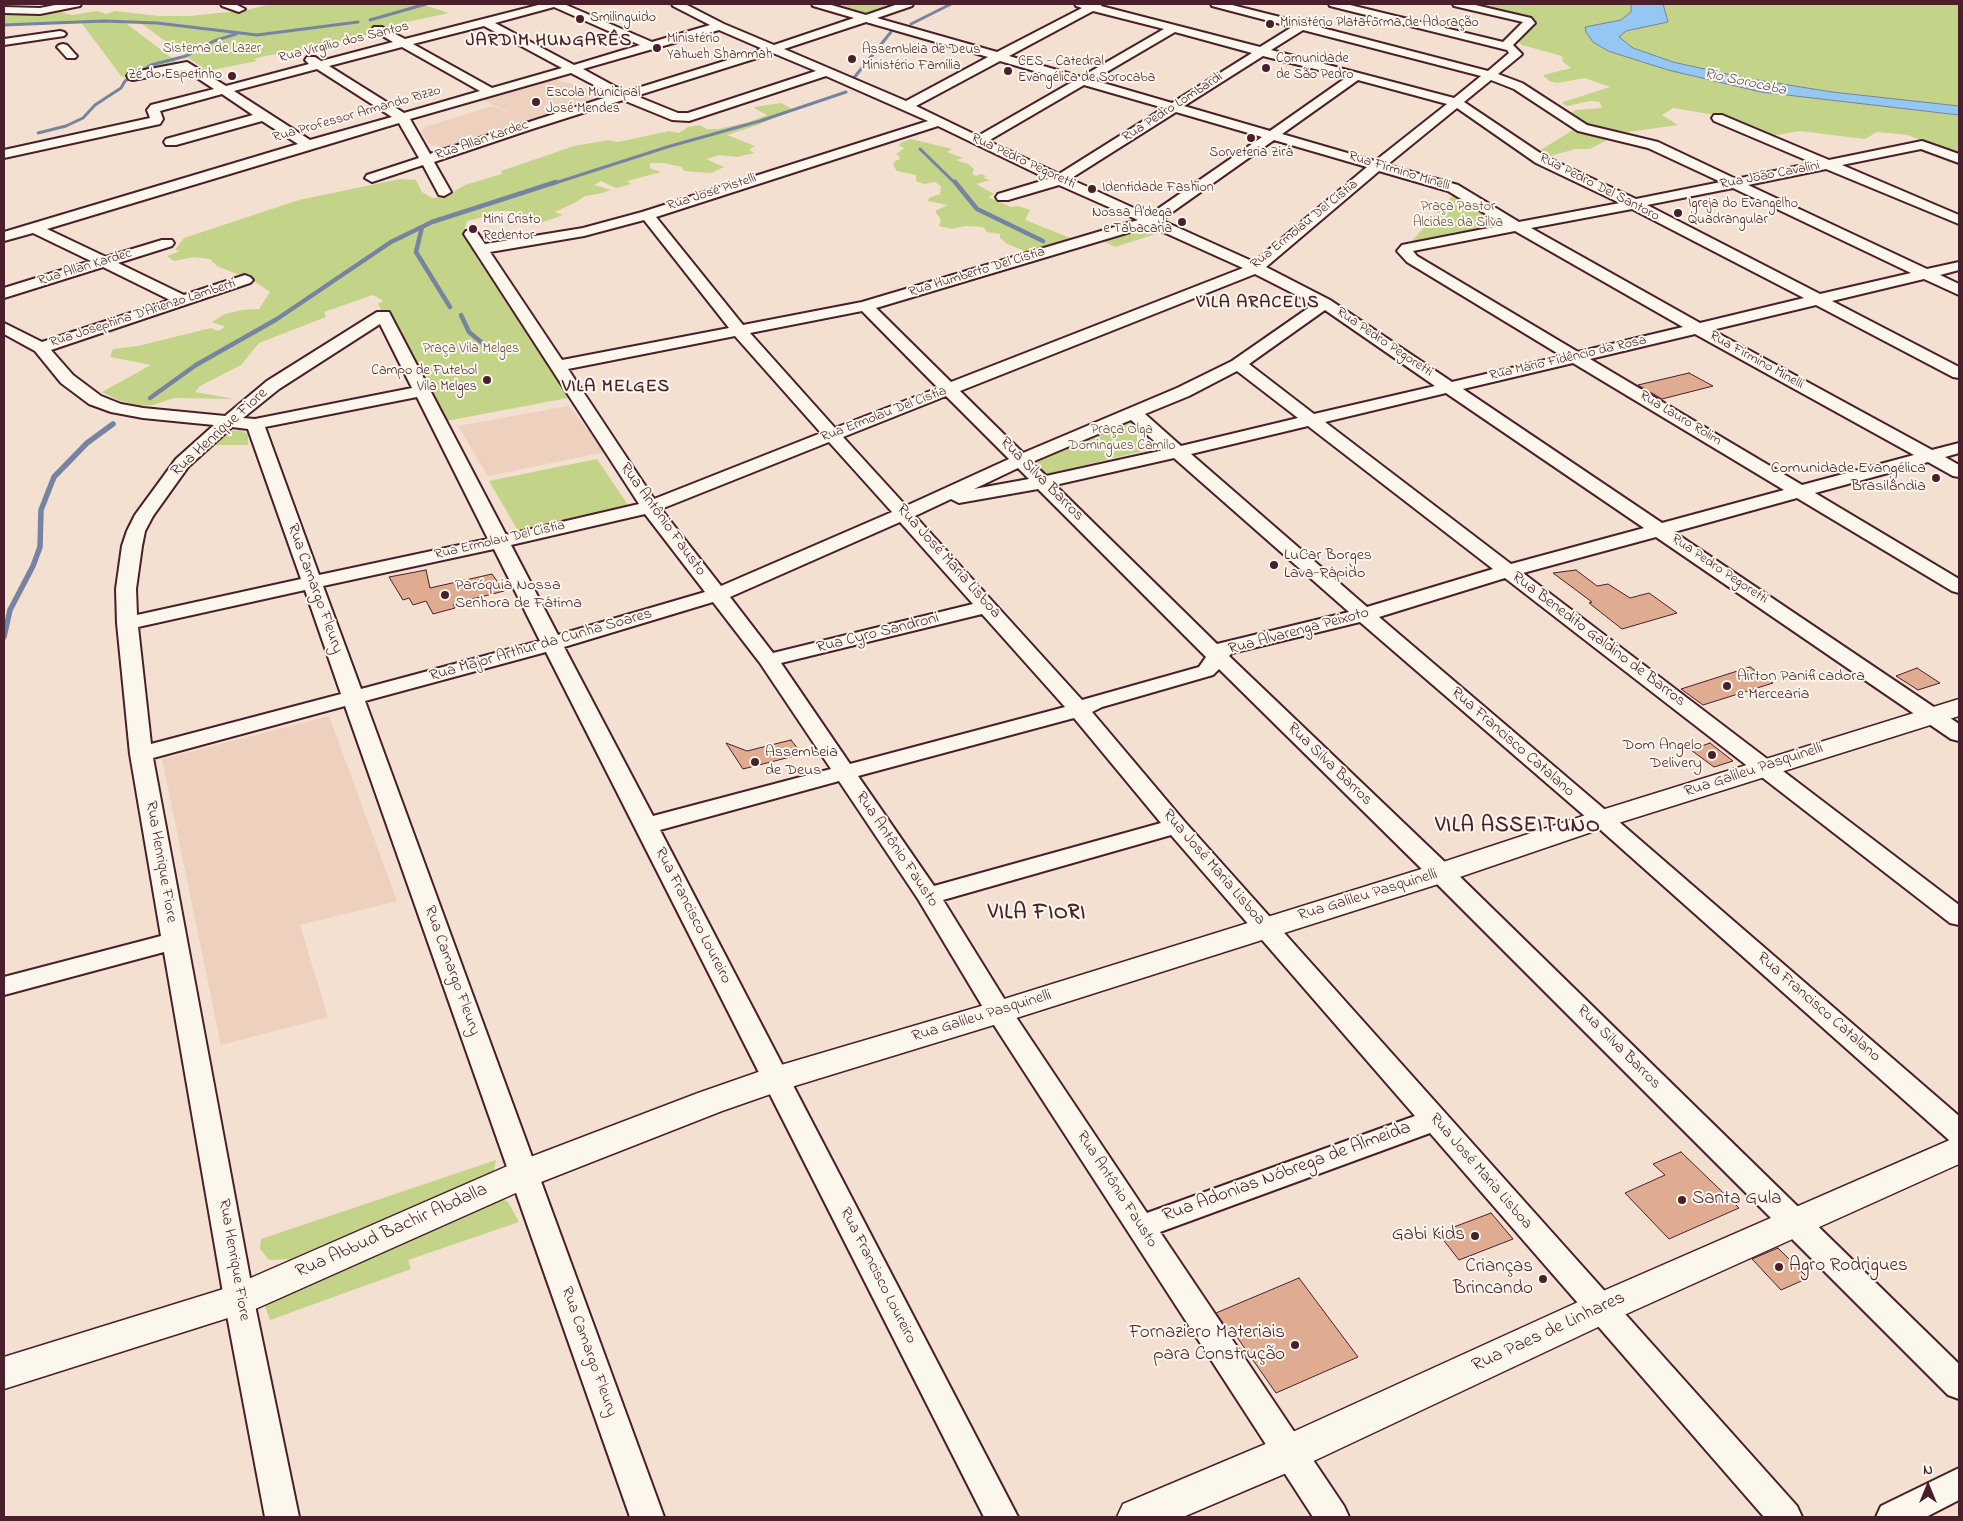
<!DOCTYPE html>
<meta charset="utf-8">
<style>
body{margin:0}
#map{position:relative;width:1963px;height:1521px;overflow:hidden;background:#f3e0d1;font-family:"Indie Flower",sans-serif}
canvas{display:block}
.frame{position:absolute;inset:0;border:5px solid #4a1f2b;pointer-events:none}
.north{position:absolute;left:1903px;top:1461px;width:50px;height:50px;-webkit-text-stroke:4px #fbf7ec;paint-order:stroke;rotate:0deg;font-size:14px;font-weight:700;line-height:20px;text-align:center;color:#4a1f2b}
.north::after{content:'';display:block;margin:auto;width:18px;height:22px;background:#4a1f2b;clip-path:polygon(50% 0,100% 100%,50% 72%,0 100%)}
</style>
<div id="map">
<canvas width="1963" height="1521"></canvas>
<div class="frame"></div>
<div class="north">N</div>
</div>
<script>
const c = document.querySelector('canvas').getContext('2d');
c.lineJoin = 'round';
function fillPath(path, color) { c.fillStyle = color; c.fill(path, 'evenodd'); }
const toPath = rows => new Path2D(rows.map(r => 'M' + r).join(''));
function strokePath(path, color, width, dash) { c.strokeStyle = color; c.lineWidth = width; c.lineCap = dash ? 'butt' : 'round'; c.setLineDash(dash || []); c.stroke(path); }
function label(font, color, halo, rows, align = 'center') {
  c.font = font + ' "Indie Flower",sans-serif'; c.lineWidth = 4; c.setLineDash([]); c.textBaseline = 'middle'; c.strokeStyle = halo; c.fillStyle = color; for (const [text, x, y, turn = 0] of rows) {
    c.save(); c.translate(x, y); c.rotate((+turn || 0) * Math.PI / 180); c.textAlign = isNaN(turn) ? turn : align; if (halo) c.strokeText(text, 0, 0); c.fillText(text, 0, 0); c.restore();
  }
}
fillPath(toPath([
 [551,78,607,94,454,146,445,148,429,144,421,131,425,127,492,106,519,116,480,99],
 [569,406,605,452,488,476,458,426],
 [329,716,397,901,300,925,328,1017,221,1045,162,759]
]), '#edd0be');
fillPath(toPath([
 [271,4,426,4,424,5,449,13,398,24,400,27,303,50,265,56,254,59,257,61,207,71,139,22,123,21,181,65,122,77,80,21,4,25,4,13,29,15,57,11,72,15,97,11,106,14,115,11,159,16,190,16,247,10],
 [826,4,890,4,896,5,867,15],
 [1466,4,1959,4,1959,156,1908,135,1877,132,1865,139,1800,131,1771,136,1721,116,1673,108,1662,115,1678,125,1614,134,1590,126,1570,114,1576,110,1602,108,1600,102,1590,101,1567,106,1563,104,1563,102,1610,87,1585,78,1557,83,1549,81,1543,75,1571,68,1563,62,1562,56,1522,45,1516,39,1529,19],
 [781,103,792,109,758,125,727,135,755,146,749,150,754,153,737,157,720,155,706,159,724,167,711,173,684,171,682,167,664,163,650,163,650,168,661,172,627,181,631,184,616,188,601,181,594,185,611,190,602,193,585,196,576,202,555,212,563,215,540,223,509,225,506,222,523,215,512,211,496,211,491,215,467,221,463,234,477,258,488,274,493,273,573,397,441,422,384,317,378,303,382,302,382,300,373,295,324,312,326,317,259,343,241,365,200,386,195,392,235,399,174,398,153,405,138,406,118,400,102,392,151,365,110,357,113,349,138,346,211,328,218,331,225,327,212,322,225,314,242,310,259,309,270,292,254,281,217,266,210,259,194,257,174,261,167,256,180,251,175,250,184,238,299,200,400,179,416,180,422,192,432,198,444,197,465,185,502,174,501,171,574,146,609,140,618,142,669,131,679,133,688,127,699,125,707,129,718,129,749,122,767,115,754,108,755,107],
 [1573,130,1607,140,1590,149,1576,149,1550,156,1539,151],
 [911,139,952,149,947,152,963,158,956,160,968,164,974,169,972,174,976,176,981,174,986,176,983,178,990,180,976,184,994,194,988,197,1011,207,1018,206,1030,210,1025,220,1073,239,1028,253,1006,243,1000,238,1000,234,987,232,983,227,965,226,952,229,939,226,941,220,935,211,948,205,928,201,929,198,940,194,941,186,935,182,924,184,916,181,916,175,897,171,893,165,895,161,900,159,899,156,896,154,905,148,899,146,900,143],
 [1455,193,1508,225,1409,244],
 [1141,229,1151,229,1159,233,1115,247,1103,241],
 [1129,418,1164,446,1044,475,1026,459],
 [240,430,248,434,248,445,212,445,220,436,230,431],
 [597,459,628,505,527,529,517,529,489,481],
 [496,1160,494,1170,478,1180,394,1214,290,1259,269,1260,260,1249,261,1239],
 [500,1200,504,1200,508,1202,519,1222,408,1260,411,1269,270,1320,264,1303,270,1294]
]), '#c3d388');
const water = toPath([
 [1631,4,1663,4,1668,22,1626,31,1619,37,1633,48,1673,62,1745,78,1832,92,1959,106,1959,115,1761,92,1668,70,1608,51,1593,42,1586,32,1585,27,1621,20,1631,12,1631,4]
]);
fillPath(water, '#94c7f1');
strokePath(water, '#7684a2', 1);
strokePath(toPath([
 [370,20,426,4],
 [911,24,951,4],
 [4,25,104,21,157,23,257,35,358,22],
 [853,79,891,32],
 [38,133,66,126,83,118,95,105,121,88,125,81,151,65,186,56,214,41,236,34],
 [920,149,956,184],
 [552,184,667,147,760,121,846,92]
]), '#7684a2', 3);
strokePath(toPath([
 [955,182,977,209,1043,241],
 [422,227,416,252,450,307],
 [461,315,469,332,486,346],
 [150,398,196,365,277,319,391,242,432,222,556,182]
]), '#7684a2', 4.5);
strokePath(toPath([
 [4,637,10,610,33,566,40,547,41,510,54,477,87,443,113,424]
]), '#7684a2', 5.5);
const building = toPath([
 [1689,373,1713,386,1662,399,1638,385,1689,373],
 [426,570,430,588,492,574,504,591,453,604,455,608,433,614,426,601,413,605,409,598,403,600,389,577,426,570],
 [1576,570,1597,586,1608,584,1630,598,1649,593,1677,613,1622,629,1589,603,1592,602,1553,573,1576,570],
 [1750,667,1773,683,1703,705,1681,689,1750,667],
 [1917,668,1940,683,1918,690,1896,676,1917,668],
 [791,740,802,754,743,769,726,743,747,751,791,740],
 [1710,743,1733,761,1714,767,1691,750,1710,743],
 [1681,1152,1739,1208,1669,1239,1625,1193,1665,1175,1653,1164,1681,1152],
 [1491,1213,1513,1239,1459,1260,1438,1233,1491,1213],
 [1778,1248,1808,1278,1781,1290,1752,1259,1778,1248],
 [1299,1278,1358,1357,1276,1393,1232,1330,1229,1332,1216,1313,1299,1278]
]);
fillPath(building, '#dfac92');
strokePath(building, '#4a1f2b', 1);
const street = toPath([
 [60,4,81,4,80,6,40,14,4,13,4,7,40,8,60,4],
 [221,4,235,4,245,9,239,12,222,6,221,4],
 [542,4,564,4,652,42,710,25,673,6,672,4,685,4,724,24,774,45,854,18,813,6,812,4,828,4,866,15,898,4,913,4,912,6,877,18,997,52,1082,8,1076,6,1075,4,1102,4,1101,6,1260,47,1292,27,1212,6,1211,4,1228,4,1300,22,1308,19,1312,20,1314,22,1311,25,1488,71,1509,53,1507,50,1330,6,1329,4,1346,4,1503,42,1523,22,1454,6,1453,4,1471,4,1531,18,1535,23,1513,45,1522,54,1520,56,1498,74,1522,83,1587,125,1658,142,1736,179,1813,163,1714,121,1712,118,1714,115,1722,115,1829,160,1922,141,1959,154,1959,163,1921,149,1842,165,1959,215,1959,224,1826,169,1748,185,1927,269,1959,262,1959,270,1940,275,1959,284,1959,295,1924,279,1832,301,1959,367,1959,378,1953,377,1816,305,1712,330,1932,450,1959,443,1959,453,1945,457,1959,465,1959,477,1953,476,1928,462,1815,493,1959,579,1959,593,1952,591,1797,498,1674,532,1959,724,1959,741,1951,739,1656,537,1523,573,1959,905,1959,925,1950,923,1505,578,1379,617,1610,814,1959,1116,1959,1143,1949,1140,1594,824,1360,622,1232,653,1229,656,1450,867,1959,1364,1959,1399,1948,1395,1432,879,1219,669,1213,675,1102,707,1092,712,1184,821,1797,1506,1802,1517,1764,1517,1430,1133,1160,1232,1344,1506,1349,1517,1313,1517,990,1019,918,899,839,781,660,830,1018,1517,984,1517,546,652,365,701,664,1517,630,1517,345,706,153,758,256,1310,299,1517,265,1517,226,1310,164,952,4,995,4,977,161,936,130,754,117,623,116,589,122,546,127,531,135,515,176,459,214,425,143,418,111,412,89,404,61,383,35,351,4,334,4,323,42,342,170,300,103,267,4,298,4,288,91,261,33,233,4,241,4,232,298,144,262,121,176,145,166,145,164,142,166,139,253,115,222,94,160,111,163,119,160,124,4,158,4,150,150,118,147,110,151,105,214,89,185,70,133,80,129,79,127,76,129,73,187,62,226,86,309,64,305,60,307,57,315,57,321,61,393,42,374,31,372,29,374,27,382,27,405,39,542,4],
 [554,7,640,45,574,65,495,23,554,7],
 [1093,11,1164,29,1081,77,1009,56,1093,11],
 [866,22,988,57,906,101,784,49,866,22],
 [484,26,562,68,492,88,413,44,484,26],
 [719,30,763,49,625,92,583,69,719,30],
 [1303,30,1481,76,1454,98,1271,50,1303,30],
 [1175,32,1252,53,1172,103,1093,80,1175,32],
 [402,47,480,91,404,113,329,66,402,47],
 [773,53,816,71,688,113,678,113,636,96,773,53],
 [1263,56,1347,77,1270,131,1184,106,1263,56],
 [1000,61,1072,82,978,136,916,106,1000,61],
 [317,69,392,117,310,140,234,91,317,69],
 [571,73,613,95,430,154,410,119,571,73],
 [826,76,928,121,642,212,583,228,485,244,476,231,471,230,466,231,464,234,639,504,506,535,389,312,377,312,267,381,225,416,143,408,121,404,101,396,73,375,51,350,250,283,253,280,250,277,245,275,184,295,118,263,172,246,174,243,172,240,162,240,106,257,47,229,399,123,419,158,367,175,365,178,372,182,423,165,439,195,444,196,451,192,434,162,532,129,623,100,672,120,689,121,826,76],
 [1358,80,1447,104,1375,161,1282,134,1358,80],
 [1491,80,1514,89,1578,131,1648,148,1721,182,1636,199,1546,157,1464,102,1491,80],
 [1084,85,1164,108,1059,174,988,141,1084,85],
 [1457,108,1536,163,1620,203,1519,222,1458,185,1387,165,1457,108],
 [1176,112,1262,137,1149,215,1070,179,1176,112],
 [938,126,1048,179,998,194,996,197,998,200,1008,200,1059,185,1138,220,862,302,743,325,656,217,938,126],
 [1274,140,1367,167,1254,262,1161,220,1274,140],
 [1379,171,1448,191,1504,225,1407,244,1402,245,1397,251,1407,262,1562,356,1452,382,1330,300,1266,267,1379,171],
 [1733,188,1911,273,1820,294,1647,205,1733,188],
 [1632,209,1804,298,1700,323,1531,228,1632,209],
 [644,220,729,328,562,360,490,252,584,236,644,220],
 [1150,226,1243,268,951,382,876,308,1150,226],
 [1515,231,1683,327,1578,352,1417,256,1413,251,1515,231],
 [1255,274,1314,304,1232,361,1177,388,1023,453,960,391,1255,274],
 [1325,310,1435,386,1314,414,1249,364,1325,310],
 [862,311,938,388,835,428,750,333,862,311],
 [380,324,412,388,255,419,243,418,279,389,380,324],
 [1695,334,1914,455,1802,485,1590,359,1695,334],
 [735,336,821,433,654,499,568,369,735,336],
 [1573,363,1784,490,1662,523,1463,389,1573,363],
 [1237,371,1298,418,1181,446,1145,414,1189,396,1237,371],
 [1446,393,1644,528,1511,564,1325,422,1446,393],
 [946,396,1009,459,906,506,843,437,946,396],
 [417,397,488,539,319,575,265,427,417,397],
 [1131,420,1164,450,1046,476,1032,462,1131,420],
 [1308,426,1493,569,1367,607,1191,454,1308,426],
 [232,427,248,429,301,579,137,615,136,589,142,546,145,531,153,516,188,467,232,427],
 [829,442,892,512,721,586,661,509,829,442],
 [1174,458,1349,612,1217,644,1055,485,1174,458],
 [1018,468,1029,479,974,489,1018,468],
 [1038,489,1206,657,1199,667,1082,700,915,516,951,499,959,503,1038,489],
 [645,514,705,592,558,635,511,545,645,514],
 [900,522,973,604,773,653,730,597,900,522],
 [494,549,540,641,361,689,323,586,494,549],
 [305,590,341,694,151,744,138,627,305,590],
 [713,602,760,663,831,769,653,816,564,647,713,602],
 [982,614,1065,707,850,764,781,663,982,614],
 [1074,718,1161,823,934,886,858,776,1074,718],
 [1171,835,1415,1116,1147,1213,1008,1005,943,900,1171,835],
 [60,31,64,32,66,34,64,36,4,45,4,39,60,31],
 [63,44,67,45,75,54,77,56,75,58,67,58,59,49,57,47,59,45,63,44],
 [1959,1468,1959,1500,1926,1517,1876,1517,1881,1506,1959,1468]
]);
const secondary = toPath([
 [1959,699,1959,716,1612,825,1451,880,1010,1020,788,1088,722,1111,536,1184,253,1310,4,1389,4,1357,230,1287,512,1164,698,1093,764,1070,988,1004,1431,866,1592,813,1959,699],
 [1959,1136,1959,1164,1613,1320,1303,1466,1183,1517,1117,1517,1123,1504,1275,1440,1587,1298,1959,1136]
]);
strokePath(street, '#4a1f2b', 4);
strokePath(secondary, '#4a1f2b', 3);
fillPath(street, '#fbf7ec');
fillPath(secondary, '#fbf7ec');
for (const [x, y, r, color] of [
 [580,19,5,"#4a1f2b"],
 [1270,24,5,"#4a1f2b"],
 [657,48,5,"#4a1f2b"],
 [852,59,5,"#4a1f2b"],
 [1266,68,5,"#4a1f2b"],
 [1008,71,5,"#4a1f2b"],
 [232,76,5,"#4a1f2b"],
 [536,102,5,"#4a1f2b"],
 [1251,138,5,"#4a1f2b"],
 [1092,189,5,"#4a1f2b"],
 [1678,213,5,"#4a1f2b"],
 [1182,222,5,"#4a1f2b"],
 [473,229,5,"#4a1f2b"],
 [487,380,5,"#4a1f2b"],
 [1936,478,5,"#4a1f2b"],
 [1274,565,5,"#4a1f2b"],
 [445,595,5,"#4a1f2b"],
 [1727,686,5,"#4a1f2b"],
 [1712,755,5,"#4a1f2b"],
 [755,762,5,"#4a1f2b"],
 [1682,1200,5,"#4a1f2b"],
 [1475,1236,5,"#4a1f2b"],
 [1779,1267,5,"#4a1f2b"],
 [1543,1279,5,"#4a1f2b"],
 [1295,1345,5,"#4a1f2b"]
]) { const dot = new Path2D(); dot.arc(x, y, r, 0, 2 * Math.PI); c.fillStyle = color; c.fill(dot); strokePath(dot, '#fbf7ec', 2); }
label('14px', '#4a1f2b', '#fbf7ec', [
 ["Smilinguido",590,19],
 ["Ministério Plataforma de Adoração",1280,24],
 ["Ministério",667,40],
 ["Yahweh Shammah",667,56],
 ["Assembleia de Deus",862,51],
 ["Ministério Família",862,67],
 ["Comunidade",1276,60],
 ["de São Pedro",1276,76],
 ["CES - Catedral",1018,63],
 ["Evangélica de Sorocaba",1018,79],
 ["Zé do Espetinho",222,76,"right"],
 ["Escola Municipal",546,94],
 ["José Mendes",546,110],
 ["Sorveteria Zirá",1251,154,"center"],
 ["Identidade Fashion",1102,189],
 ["Igreja do Evangelho",1688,205],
 ["Quadrangular",1688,221],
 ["Nossa A'dega",1172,214,"right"],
 ["e Tabacaria",1172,230,"right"],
 ["Mini Cristo",483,221],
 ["Redentor",483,237],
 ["Campo de Futebol",477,372,"right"],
 ["Vila Melges",477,388,"right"]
], 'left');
label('14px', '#4a1f2b', '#fbf7ec', [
 ["Rua Virgílio dos Santos",344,43,-14],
 ["Rua Pedro Lombardi",1173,108,-33],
 ["Rua Professor Armando Rizzo",357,115,-16],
 ["Rua Allan Kardec",482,141,-19],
 ["Rua Pedro Pegoretti",1023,162,25],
 ["Rua Firmino Minelli",1399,172,17],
 ["Rua João Cavalini",1770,176,-11],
 ["Rua Pedro Del Santoro",1599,188,27],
 ["Rua José Pistelli",712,193,-18],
 ["Rua Ermolau Del Cístia",1305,225,-39],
 ["Rua Allan Kardec",85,268,-17],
 ["Rua Humberto Del Cístia",977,273,-17],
 ["Rua Josephina D'Arienzo Lamberti",143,314,-18],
 ["Rua Pedro Pegoretti",1384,343,34],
 ["Rua Mário Fidêncio da Rosa",1568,359,-13],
 ["Rua Firmino Minelli",1756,361,29],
 ["Rua Ermolau Del Cístia",884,415,-21],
 ["Rua Lauro Rolim",1680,419,31],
 ["Rua Ermolau Del Cístia",500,541,-13],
 ["Rua Pedro Pegoretti",1719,570,34]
]);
label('14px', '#684c42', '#fbf7ec', [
 ["Sistema de Lazer",212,50],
 ["Praça Pastor",1458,208],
 ["Alcides da Silva",1458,224],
 ["Praça Vila Melges",471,350],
 ["Praça Olga",1122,431],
 ["Domingues Camilo",1122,447]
]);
label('italic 15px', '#605166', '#fbf7ec', [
 ["Rio Sorocaba",1745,83,12]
]);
label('16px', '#4a1f2b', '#fbf7ec', [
 ["Rua Henrique Fiore",220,433,-42],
 ["Rua Silva Barros",1041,480,45],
 ["Rua Antônio Fausto",662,520,54],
 ["Rua José Maria Lisboa",948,562,48],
 ["Rua Camargo Fleury",314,589,70],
 ["Rua Alvarenga Peixoto",1299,632,-15],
 ["Rua Cyro Sandroni",878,634,-14],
 ["Rua Benedito Galdino de Barros",1598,640,37],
 ["Rua Major Arthur da Cunha Soares",541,646,-16],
 ["Rua Francisco Catalano",1512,743,41],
 ["Rua Silva Barros",1329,765,44],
 ["Rua Galileu Pasquinelli",1754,771,-18],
 ["Rua Antônio Fausto",896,850,56],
 ["Rua Henrique Fiore",160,862,80],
 ["Rua José Maria Lisboa",1213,868,49],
 ["Rua Galileu Pasquinelli",1368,896,-17],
 ["Rua Francisco Loureiro",692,916,63],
 ["Rua Camargo Fleury",451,971,70],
 ["Rua Francisco Catalano",1818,1008,41],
 ["Rua Galileu Pasquinelli",982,1017,-17],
 ["Rua Silva Barros",1618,1048,45],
 ["Rua José Maria Lisboa",1480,1172,49],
 ["Rua Antônio Fausto",1116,1190,57],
 ["Rua Henrique Fiore",233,1260,80],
 ["Rua Francisco Loureiro",877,1276,63],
 ["Rua Camargo Fleury",588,1352,70]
]);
label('16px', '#4a1f2b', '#fbf7ec', [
 ["Comunidade Evangélica",1926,469,"right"],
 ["Brasilândia",1926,487,"right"],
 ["LuCar Borges",1284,556],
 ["Lava-Rápido",1284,574],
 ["Paróquia Nossa",455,586],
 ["Senhora de Fátima",455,604],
 ["Airton Panificadora",1737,677],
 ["e Mercearia",1737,695],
 ["Dom Angelo",1702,746,"right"],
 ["Delivery",1702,764,"right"],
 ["Assembeia",765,753],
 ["de Deus",765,771]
], 'left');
c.letterSpacing = '1px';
label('bold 18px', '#4a1f2b', '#fbf7ec', [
 ["JARDIM HUNGARÊS",549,42],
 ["VILA ARACELIS",1258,304],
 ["VILA MELGES",616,388]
]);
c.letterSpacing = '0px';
label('19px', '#4a1f2b', '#fbf7ec', [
 ["Rua Adonias Nóbrega de Almeida",1287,1173,-20],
 ["Rua Abbud Bachir Abdalla",392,1232,-24],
 ["Rua Paes de Linhares",1549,1333,-25]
]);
label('19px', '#4a1f2b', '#fbf7ec', [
 ["Santa Gula",1692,1200,"left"],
 ["Gabi Kids",1465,1236],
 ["Agro Rodrigues",1789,1267,"left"],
 ["Crianças",1533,1268],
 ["Brincando",1533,1290],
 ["Fornaziero Materiais",1285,1334],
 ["para Construção",1285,1356]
], 'right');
c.letterSpacing = '1px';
label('bold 21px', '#4a1f2b', '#fbf7ec', [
 ["VILA ASSEITUNO",1518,828],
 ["VILA FIORI",1037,915]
]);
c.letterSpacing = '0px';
</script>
